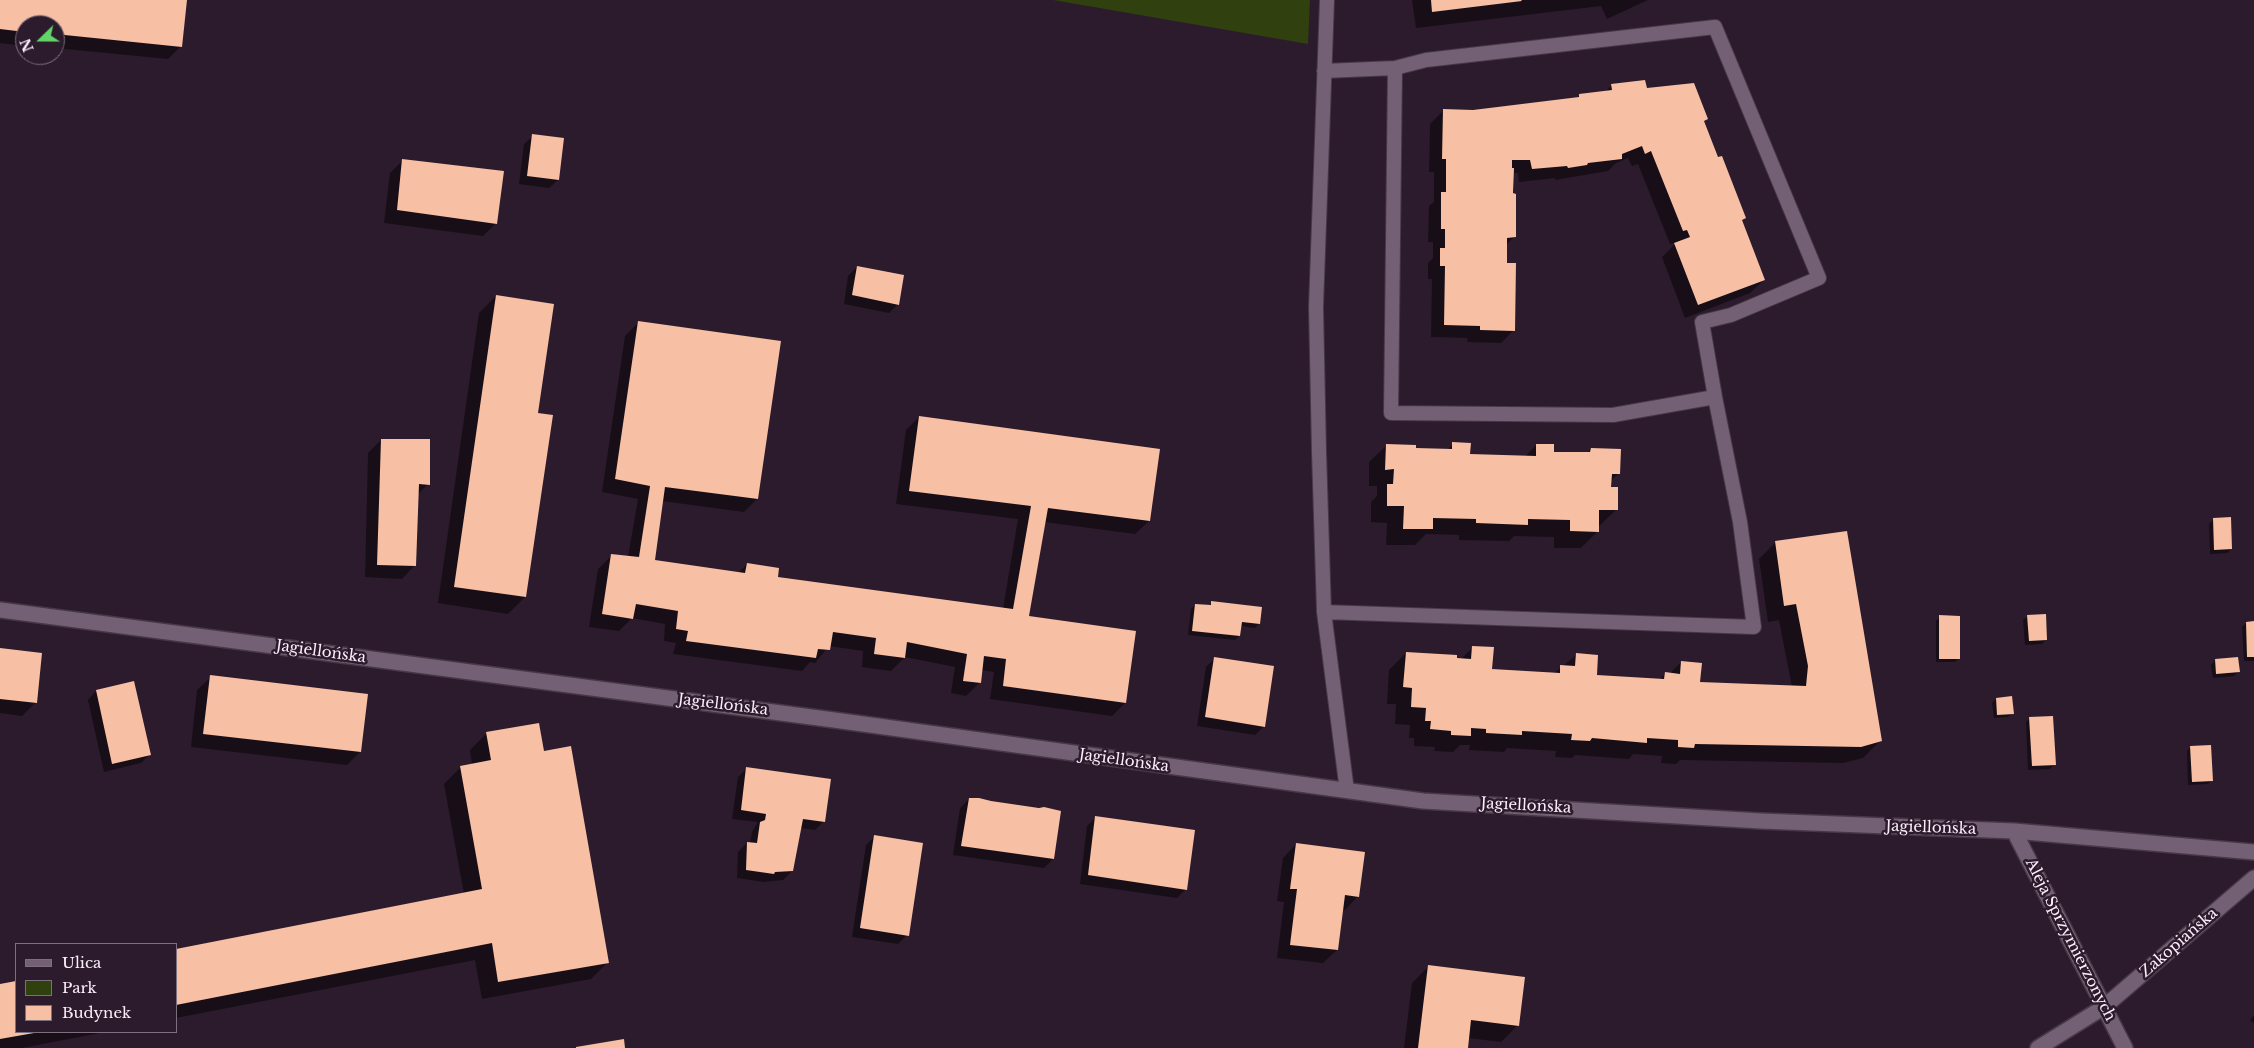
<!DOCTYPE html>
<meta charset="utf-8">
<style>
body{margin:0}
#map{position:relative;width:2254px;height:1048px;overflow:hidden;background:#2c1b2c;font-family:"Libre Baskerville",serif}
canvas{display:block}
.legend{position:absolute;left:15px;top:943px;width:162px;height:90px;box-sizing:border-box;background:#2c1b2c;border:1px solid #7e6f7e;margin:0;padding:6px 9px;list-style:none;font-size:15px;color:#faeefa}
.legend li{display:flex;align-items:center;gap:10px;height:25px}
.legend b{width:25px;border:1px solid #7e6f7e}
.north{position:absolute;left:15px;top:15px;width:50px;height:50px;box-sizing:border-box;background:#2c1b2c;border:1px solid #7e6f7e;border-radius:50%;rotate:248deg;font-size:14px;font-weight:700;line-height:20px;text-align:center;color:#faeefa}
.north::after{content:'';display:block;margin:auto;width:18px;height:22px;background:#63d468;clip-path:polygon(50% 0,100% 100%,50% 72%,0 100%)}
</style>
<div id="map">
<canvas width="2254" height="1048"></canvas>
<ul class="legend">
<li><b style="height:6px;background:#746074"></b>Ulica</li>
<li><b style="height:14px;background:#30400e"></b>Park</li>
<li><b style="height:14px;background:#f7bfa3"></b>Budynek</li>
</ul>
<div class="north">N</div>
</div>
<script>
const c = document.querySelector('canvas').getContext('2d');
c.lineJoin = 'round';
function fillPath(path, color) { c.fillStyle = color; c.fill(path, 'evenodd'); }
const toPath = rows => new Path2D(rows.map(r => 'M' + r).join(''));
function strokePath(path, color, width, dash) { c.strokeStyle = color; c.lineWidth = width; c.lineCap = dash ? 'butt' : 'round'; c.setLineDash(dash || []); c.stroke(path); }
function label(font, color, halo, rows, align = 'center') {
  c.font = font + ' "Libre Baskerville",serif'; c.lineWidth = 5; c.setLineDash([]); c.textBaseline = 'middle'; c.strokeStyle = halo; c.fillStyle = color; for (const [text, x, y, turn = 0] of rows) {
    c.save(); c.translate(x, y); c.rotate((+turn || 0) * Math.PI / 180); c.textAlign = isNaN(turn) ? turn : align; if (halo) c.strokeText(text, 0, 0); c.fillText(text, 0, 0); c.restore();
  }
}
fillPath(toPath([
 [1053,0,1310,0,1308,44]
]), '#30400e');
fillPath(toPath([
 [0,0,185,0,181,46,168,59,55,48,55,25,25,25,25,46,0,43],
 [1412,0,1648,0,1607,19,1601,6,1416,28],
 [1612,85,1645,90,1707,119,1703,122,1717,159,1744,218,1741,221,1764,280,1750,293,1685,318,1662,257,1677,242,1670,244,1638,164,1632,166,1628,158,1616,163,1608,171,1555,180,1555,178,1519,182,1518,173,1513,173,1515,236,1506,245,1506,265,1514,330,1501,343,1467,342,1468,338,1431,337,1432,279,1428,279,1428,263,1433,258,1433,242,1428,242,1429,206,1434,202,1434,172,1429,172,1430,124,1443,111,1473,111,1577,98,1579,96,1605,92],
 [533,136,558,180,549,188,519,184,524,144],
 [403,160,496,223,483,236,384,223,390,173],
 [857,267,898,304,889,313,844,304,848,276],
 [496,296,537,414,525,597,508,614,438,603,479,313],
 [638,323,757,499,744,512,662,501,653,561,738,573,747,564,777,578,1003,609,1018,519,896,504,906,430,919,417,1149,521,1135,534,1044,522,1028,617,1125,703,1112,716,990,699,994,672,981,670,980,682,966,696,951,693,955,667,905,657,891,671,862,667,863,651,829,646,815,663,810,662,802,671,673,654,676,643,664,641,665,624,632,618,619,631,589,627,598,569,611,556,628,557,638,499,602,492,625,336],
 [381,440,428,484,417,495,415,565,402,579,365,577,368,453],
 [1453,444,1469,455,1525,457,1536,445,1553,453,1587,453,1591,449,1619,473,1610,482,1616,510,1598,527,1598,531,1581,548,1554,548,1554,537,1514,536,1509,541,1459,540,1459,535,1426,534,1415,545,1386,545,1387,523,1371,522,1371,502,1377,496,1377,486,1369,486,1369,462,1386,446,1446,451],
 [2213,520,2231,549,2227,553,2210,554,2209,524],
 [1776,542,1880,741,1863,758,1843,763,1680,760,1676,764,1661,763,1662,756,1633,754,1629,759,1575,755,1572,758,1555,757,1556,751,1507,748,1504,752,1469,750,1470,745,1460,745,1453,752,1434,751,1435,747,1414,746,1414,738,1409,738,1410,725,1395,724,1396,704,1387,704,1389,670,1406,653,1460,660,1473,647,1491,670,1553,674,1576,655,1595,676,1659,680,1665,674,1669,674,1681,662,1698,683,1792,687,1779,620,1768,622,1759,559],
 [1212,603,1259,623,1255,628,1240,626,1239,636,1235,640,1188,635,1191,609,1195,605,1208,606],
 [2028,616,2046,640,2042,644,2025,645,2023,620],
 [1940,617,1959,658,1955,662,1936,662,1936,621],
 [2254,622,2254,661,2244,661,2242,627,2246,623],
 [0,649,35,703,22,716,0,713],
 [1215,658,1264,726,1255,735,1197,726,1206,667],
 [2215,661,2239,671,2234,676,2213,678,2211,665],
 [211,677,360,752,347,765,191,747,197,690],
 [96,691,149,755,141,763,104,772,88,700],
 [1996,699,2013,713,2008,717,1994,718,1992,703],
 [2030,718,2054,765,2050,769,2028,770,2026,722],
 [487,733,608,962,591,979,482,999,475,960,176,1018,176,951,464,894,444,784,461,767,472,765,470,750],
 [2191,747,2212,780,2208,784,2188,785,2187,751],
 [747,768,824,821,815,830,800,828,792,871,783,880,764,882,737,878,738,852,747,843,750,843,752,832,758,822,732,819,738,777],
 [969,799,1044,808,1053,859,1044,868,953,855,960,808],
 [1096,817,1186,889,1177,898,1080,884,1087,826],
 [875,836,907,935,898,944,852,937,866,845],
 [1296,844,1358,896,1345,910,1342,909,1337,950,1323,963,1277,958,1284,902,1277,901,1283,858],
 [1429,966,1518,1025,1501,1042,1468,1038,1467,1048,1404,1048,1412,983],
 [16,982,16,1032,105,1032,22,1048,0,1048,0,985],
 [2254,1015,2254,1023,2250,1020]
]), '#0007');
fillPath(toPath([
 [0,0,187,0,182,47,55,34,55,25,25,25,25,32,0,29],
 [1431,0,1521,0,1522,1,1432,12],
 [1645,80,1647,88,1694,83,1708,119,1704,121,1718,157,1722,156,1746,218,1742,220,1765,280,1698,305,1674,243,1690,237,1687,230,1683,231,1651,151,1645,154,1642,146,1622,154,1622,159,1588,163,1587,165,1568,168,1567,166,1532,169,1530,160,1512,160,1512,168,1514,168,1513,193,1516,194,1516,237,1507,238,1507,263,1516,263,1515,331,1480,330,1480,326,1444,325,1445,266,1440,266,1440,248,1445,248,1445,229,1441,229,1441,192,1446,192,1446,159,1442,159,1443,109,1473,110,1579,97,1579,94,1612,90,1611,84],
 [532,134,564,138,559,180,527,176],
 [402,159,504,171,497,224,397,210],
 [857,266,904,275,899,305,852,295],
 [496,295,554,304,538,413,553,415,526,597,454,587],
 [638,321,781,341,758,499,665,487,655,560,745,573,747,563,779,568,778,577,1013,609,1031,506,909,491,919,416,1160,449,1150,521,1048,508,1029,616,1136,631,1126,703,1003,686,1006,659,984,656,981,683,963,681,967,654,907,642,905,658,874,654,876,638,833,632,830,650,818,649,816,658,686,641,688,631,676,629,678,611,636,604,633,619,602,614,611,554,639,557,650,486,615,479],
 [381,439,430,439,430,485,419,484,416,566,377,565],
 [1452,442,1471,443,1470,454,1536,456,1536,444,1554,444,1554,452,1590,452,1591,448,1621,449,1620,474,1612,474,1611,487,1618,487,1618,510,1599,510,1599,532,1570,531,1570,520,1528,519,1528,525,1476,523,1476,519,1433,518,1433,529,1403,529,1404,506,1387,506,1387,484,1393,484,1394,469,1385,470,1386,444,1416,445,1416,448,1452,449],
 [2231,517,2232,549,2214,550,2213,518],
 [1847,531,1882,741,1861,747,1695,744,1694,748,1678,747,1678,740,1647,738,1647,743,1592,738,1590,741,1571,740,1572,734,1522,731,1522,735,1486,733,1486,729,1471,728,1471,736,1451,735,1451,731,1430,729,1431,721,1425,721,1426,708,1411,707,1412,688,1403,687,1406,652,1457,655,1457,658,1471,659,1472,646,1494,647,1492,669,1560,673,1560,665,1575,666,1576,653,1598,655,1597,675,1664,679,1665,672,1680,674,1681,661,1702,663,1700,682,1806,686,1808,666,1796,604,1784,606,1775,541],
 [1211,601,1262,607,1260,624,1242,622,1240,636,1192,631,1195,604,1211,605],
 [2046,614,2047,640,2029,641,2027,615],
 [1939,615,1960,616,1960,659,1939,659],
 [2254,621,2254,657,2247,657,2246,622],
 [0,648,42,653,37,703,0,699],
 [1214,657,1274,666,1265,727,1205,717],
 [2238,657,2240,672,2216,674,2215,659],
 [210,675,368,694,361,752,203,734],
 [134,681,151,755,112,764,96,690],
 [2012,696,2014,714,1997,715,1996,698],
 [2053,716,2056,765,2032,766,2029,717],
 [539,723,544,751,571,746,609,963,498,982,492,943,176,1005,176,949,482,889,460,766,491,760,486,732],
 [2211,745,2213,781,2192,782,2190,746],
 [746,767,831,779,825,822,803,819,793,871,775,872,774,874,746,870,747,842,757,843,760,822,765,820,766,814,741,810],
 [969,798,979,798,991,801,1039,808,1044,807,1061,811,1054,859,961,846],
 [1095,816,1195,830,1187,890,1088,875],
 [874,835,923,843,909,936,860,928],
 [1296,843,1365,852,1359,897,1345,895,1338,950,1290,945,1297,889,1290,889],
 [1428,965,1525,977,1519,1026,1471,1020,1468,1048,1418,1048],
 [16,981,16,1032,34,1033,0,1039,0,984],
 [624,1039,625,1048,576,1048,576,1047]
]), '#f7bfa3');
const lane = toPath([
 [1327,0,1316,307,1319,452,1324,612,1347,791],
 [1324,71,1395,68],
 [1324,612,1754,627,1740,522,1715,397,1702,322,1731,315,1819,278,1715,27,1426,60,1395,68,1391,413,1613,415,1715,397]
]);
const street = toPath([
 [0,610,834,720,1423,801,1761,821,2014,831,2254,852],
 [2014,831,2125,1048],
 [2038,1048,2104,1007,2254,878]
]);
strokePath(lane, '#473847', 16);
strokePath(street, '#473847', 18);
strokePath(lane, '#746074', 14);
strokePath(street, '#746074', 15);
label('15px', '#faeefa', '#2c1b2c', [
 ["Jagiellońska",321,652,8],
 ["Jagiellońska",723,705,7],
 ["Jagiellońska",1124,761,8],
 ["Jagiellońska",1526,806,3],
 ["Jagiellońska",1931,828,2],
 ["Aleja Sprzymierzonych",2070,940,63],
 ["Zakopiańska",2179,943,-41]
]);
</script>
